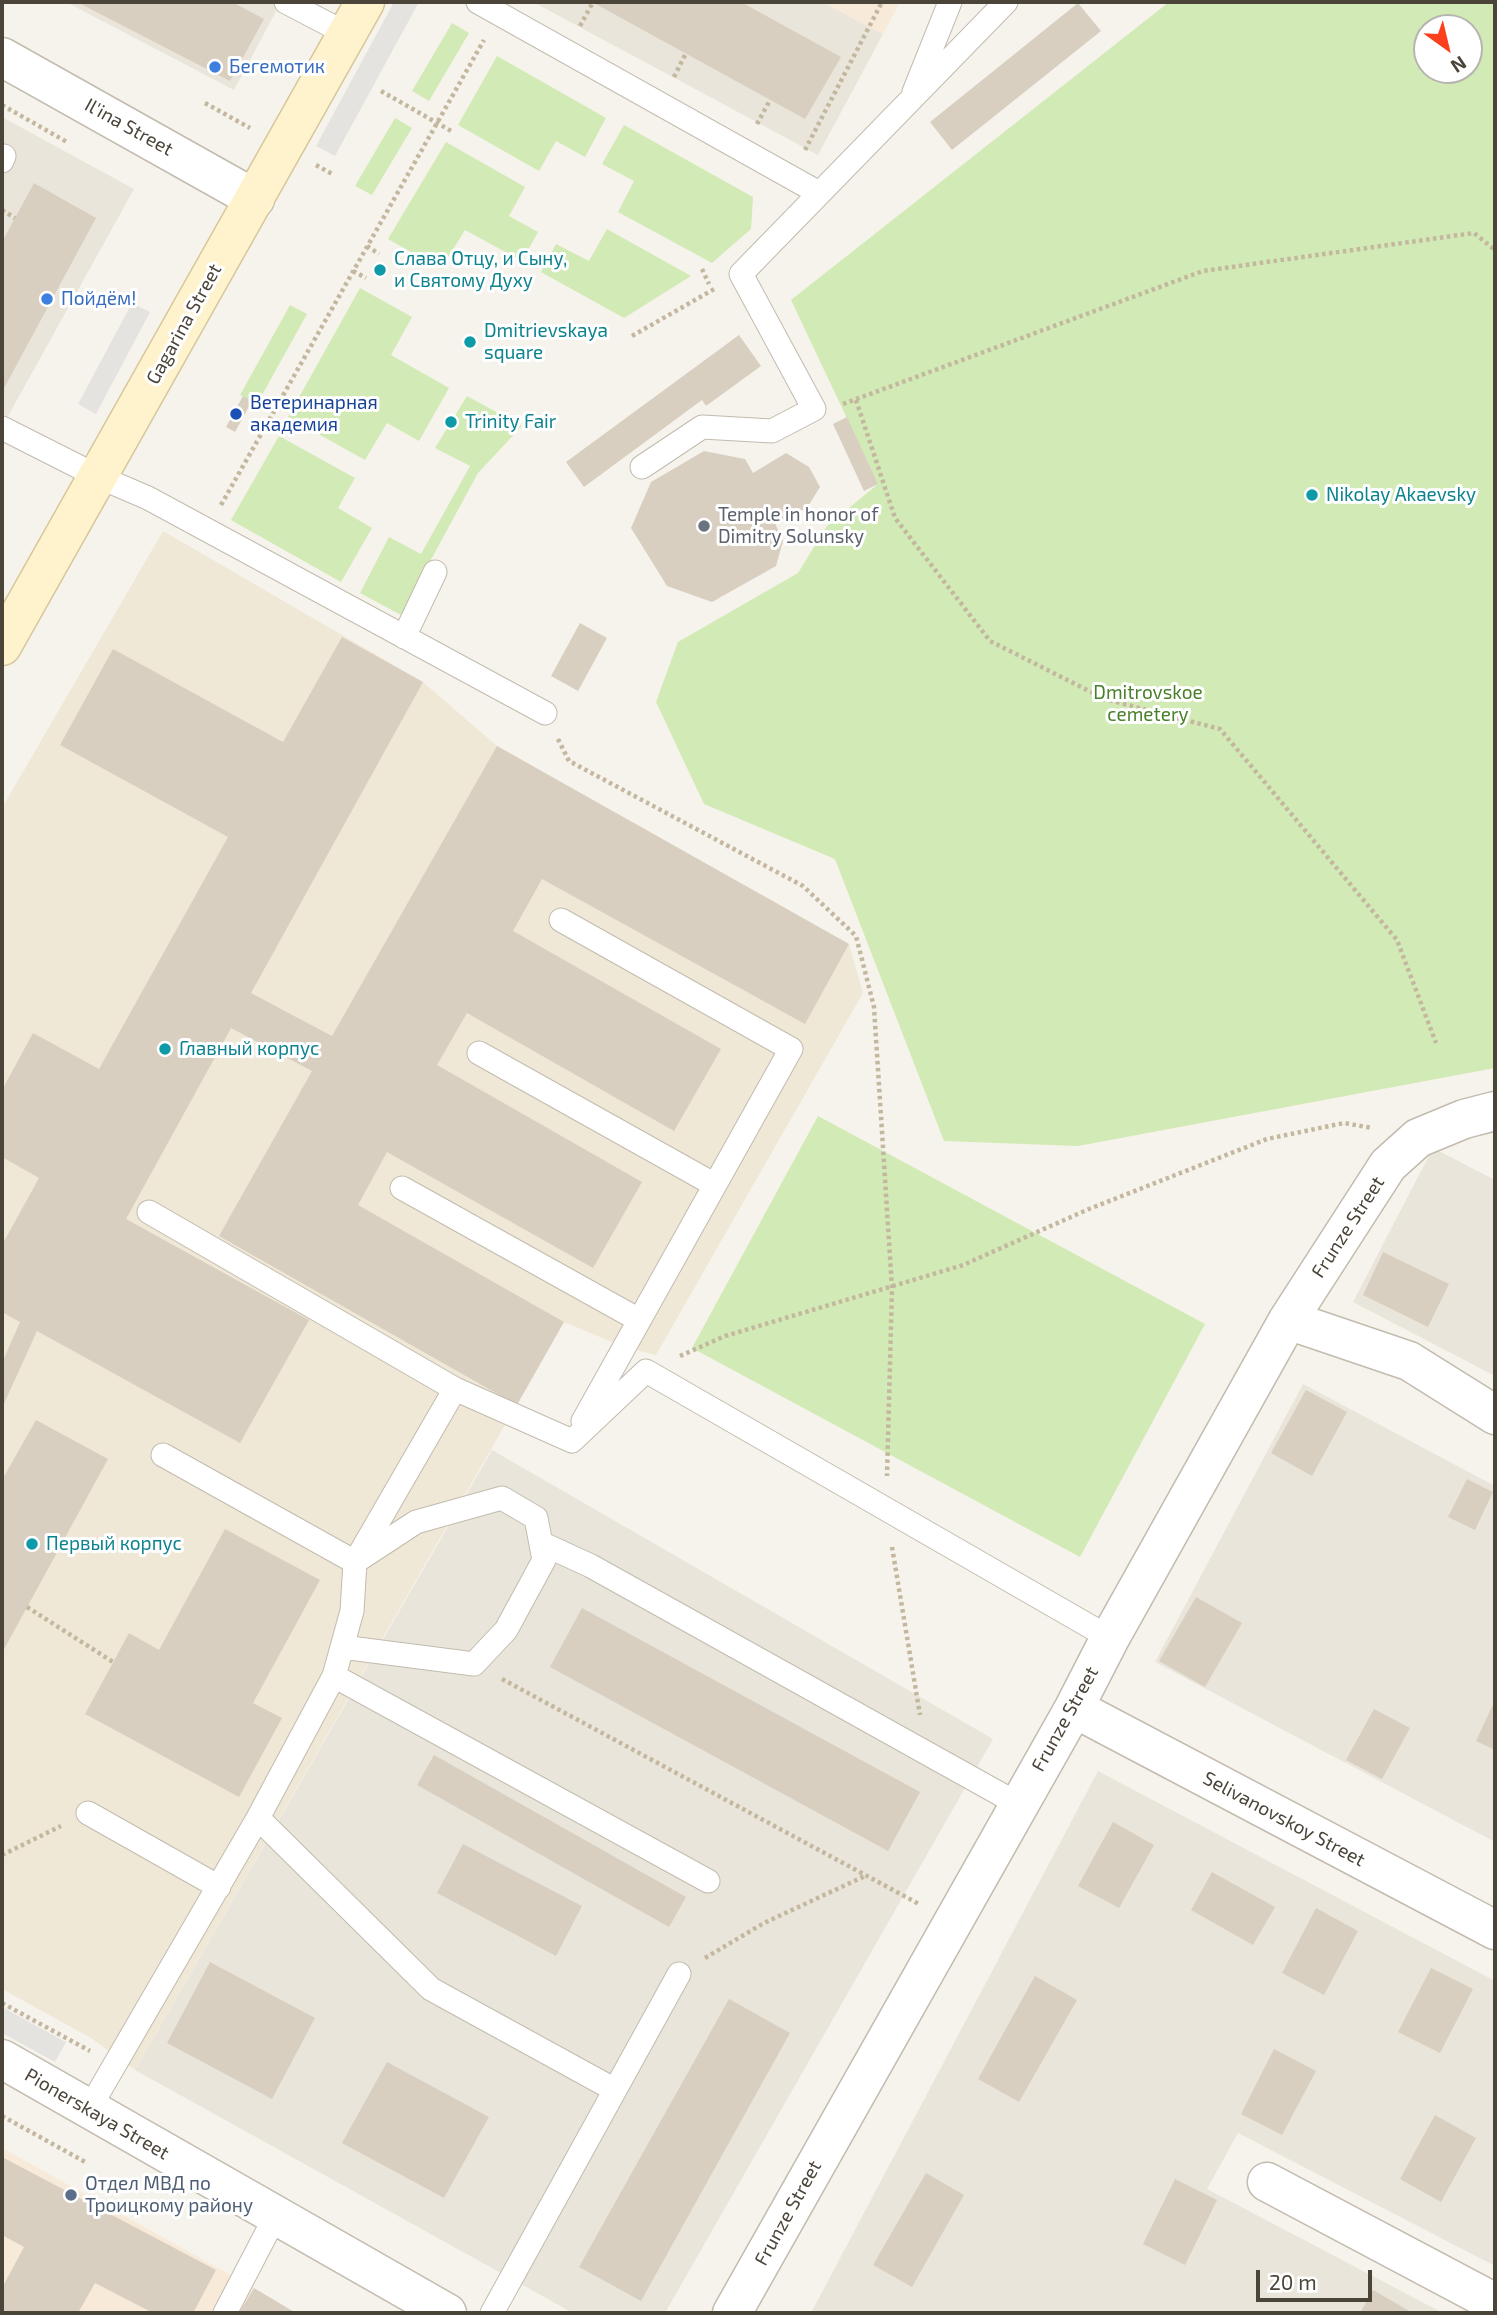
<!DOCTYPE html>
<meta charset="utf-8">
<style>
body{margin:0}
#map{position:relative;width:1497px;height:2315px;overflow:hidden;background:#f6f3ec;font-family:"Exo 2",sans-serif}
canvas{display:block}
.frame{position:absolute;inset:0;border:4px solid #4b4439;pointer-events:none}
.north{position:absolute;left:1413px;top:14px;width:70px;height:70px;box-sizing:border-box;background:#fff;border:2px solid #b7b4b0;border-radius:50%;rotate:146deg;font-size:19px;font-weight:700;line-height:28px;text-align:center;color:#4b4439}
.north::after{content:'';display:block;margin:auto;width:24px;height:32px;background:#fc3f1d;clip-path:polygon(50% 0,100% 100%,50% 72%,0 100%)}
.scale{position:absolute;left:1256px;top:2270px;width:116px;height:32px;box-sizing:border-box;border:4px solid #4b4439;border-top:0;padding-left:9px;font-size:21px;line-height:24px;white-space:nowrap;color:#4b4439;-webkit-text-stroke:5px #fff;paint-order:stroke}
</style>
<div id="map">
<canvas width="1497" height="2315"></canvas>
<div class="frame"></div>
<div class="north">N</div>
<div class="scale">20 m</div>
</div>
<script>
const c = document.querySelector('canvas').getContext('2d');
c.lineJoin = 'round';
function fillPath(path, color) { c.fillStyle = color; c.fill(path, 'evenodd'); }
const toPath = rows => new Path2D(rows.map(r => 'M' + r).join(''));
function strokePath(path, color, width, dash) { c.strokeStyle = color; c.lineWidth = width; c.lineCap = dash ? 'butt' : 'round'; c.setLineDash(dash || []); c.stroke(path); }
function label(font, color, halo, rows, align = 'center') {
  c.font = font + ' "Exo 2",sans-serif'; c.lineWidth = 6; c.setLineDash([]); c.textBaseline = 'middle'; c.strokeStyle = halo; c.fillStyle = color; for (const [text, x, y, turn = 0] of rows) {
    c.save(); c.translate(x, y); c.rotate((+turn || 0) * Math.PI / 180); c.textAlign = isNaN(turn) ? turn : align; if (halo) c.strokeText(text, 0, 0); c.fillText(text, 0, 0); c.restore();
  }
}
fillPath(toPath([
 [66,2,281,2,234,90],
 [533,2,822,2,883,34,818,155],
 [2,117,134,189,2,427],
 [1433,1148,1495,1180,1495,1376,1353,1302],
 [1303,1384,1495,1486,1495,1842,1155,1662],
 [492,1450,993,1739,665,2313,573,2313,135,2070],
 [1098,1771,1495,1981,1495,2266,1238,2133,1207,2189,1443,2313,811,2313]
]), '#eae5da');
fillPath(toPath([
 [822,2,900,2,883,34],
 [2,2148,254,2288,240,2313,2,2313]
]), '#f7ead8');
fillPath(toPath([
 [163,531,423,682,497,746,849,944,863,993,656,1355,624,1347,564,1322,135,2070,91,2038,2,1989,2,808]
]), '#efe8d6');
fillPath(toPath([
 [1169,2,1495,2,1495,1068,1078,1146,944,1141,835,859,704,804,656,702,678,642,798,573,827,526,878,484,791,300],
 [1427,28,1469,28,1469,70,1427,70],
 [452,23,469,33,429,101,412,91],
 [497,56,606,118,585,157,556,141,539,171,458,125],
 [395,118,412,128,372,195,355,186],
 [624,125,753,197,751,229,712,263,618,212,634,181,602,164],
 [446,142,525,187,509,216,538,232,522,261,465,230,441,269,388,239],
 [607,229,691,276,624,318,541,272,556,244,589,261],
 [360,288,412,317,391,355,449,388,419,441,387,423,365,460,288,417],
 [290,305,307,314,257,404,240,395],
 [467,396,522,426,478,473,401,615,360,593,389,537,421,554,470,466,435,448],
 [279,436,355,478,338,508,372,528,341,582,231,520],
 [818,1116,1205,1324,1080,1557,692,1348]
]), '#d2eab5');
fillPath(toPath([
 [394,2,419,2,335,156,316,146],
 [132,303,150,312,96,414,78,404],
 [2,2007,66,2042,55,2062,2,2033]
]), '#e5e3e0');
fillPath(toPath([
 [77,2,232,2,264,19,230,81],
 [592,2,741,2,841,57,805,119],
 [1078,3,1101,31,952,150,930,122],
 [34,183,96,218,2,392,2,242],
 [739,335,761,366,706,406,702,400,584,487,566,462],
 [243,396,252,401,235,432,226,427],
 [847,417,878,484,864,491,833,424],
 [704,451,745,459,753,473,786,453,809,467,820,487,807,508,775,523,783,541,776,566,712,602,667,586,631,528,651,482],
 [580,623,607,638,578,691,551,676],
 [342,637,423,682,251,993,332,1036,497,746,849,944,805,1024,542,879,513,931,721,1049,674,1131,467,1013,437,1065,642,1182,593,1268,387,1152,358,1205,564,1322,517,1405,219,1236,312,1071,231,1028,126,1219,309,1320,240,1443,37,1331,2,1408,2,1363,20,1322,2,1312,2,1245,39,1178,2,1157,2,1090,33,1033,99,1069,228,837,60,745,113,649,283,742],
 [1383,1252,1449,1284,1428,1327,1363,1295],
 [1306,1390,1347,1412,1312,1476,1271,1453],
 [36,1420,108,1459,2,1653,2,1480],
 [1467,1479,1493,1492,1475,1530,1448,1517],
 [225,1529,320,1580,253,1703,282,1718,239,1797,85,1714,129,1633,159,1650],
 [1196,1597,1242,1623,1205,1687,1159,1661],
 [582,1608,920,1792,888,1851,550,1667],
 [1495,1700,1495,1750,1476,1741],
 [1374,1709,1410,1728,1382,1779,1346,1760],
 [434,1755,686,1897,669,1927,417,1785],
 [1113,1822,1154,1845,1119,1908,1078,1886],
 [463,1844,582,1906,556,1956,437,1893],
 [1212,1872,1275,1907,1253,1945,1191,1910],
 [1316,1908,1358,1931,1324,1995,1282,1973],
 [210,1962,315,2018,272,2099,167,2043],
 [1431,1968,1473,1989,1440,2053,1398,2032],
 [1035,1976,1077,2000,1019,2102,978,2079],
 [729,1999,790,2033,641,2301,579,2267],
 [1274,2049,1316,2071,1282,2135,1241,2114],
 [387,2062,489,2117,444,2198,342,2143],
 [1435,2115,1476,2138,1441,2202,1400,2179],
 [2,2157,216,2270,193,2313,153,2313,95,2283,78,2313,2,2313,2,2288,24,2247,2,2235],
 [926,2173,964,2195,912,2287,873,2265],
 [1175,2179,1217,2200,1185,2265,1143,2244],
 [254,2288,296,2313,239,2313],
 [1373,2290,1413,2313,1360,2313]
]), '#d8cfc1');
const lane = toPath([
 [286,2,347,34],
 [478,2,819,193],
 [914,92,950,2],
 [2,161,4,156],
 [2,428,99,477,148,498,545,713],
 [642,467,702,427,772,431,814,409,741,274,1006,2],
 [404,637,435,572],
 [561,920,791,1049,583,1421],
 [479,1053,715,1185],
 [402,1188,639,1320],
 [149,1212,455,1389],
 [163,1455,355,1562,416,1522,502,1498,536,1518,544,1560,506,1630,474,1664,342,1647],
 [541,1543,591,1566,1018,1804],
 [334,1676,708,1881],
 [88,1813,219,1887],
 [258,1818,431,1989,615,2090],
 [89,2109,258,1818,334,1676,352,1611,355,1562,455,1389,572,1441,646,1371,1110,1638],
 [225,2313,275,2217],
 [492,2313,679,1974]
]);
const street = toPath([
 [2,57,255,199],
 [1288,1320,1409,1361,1495,1415],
 [1074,1708,1495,1930],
 [2,2059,447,2313],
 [1267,2182,1495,2303],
 [732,2313,1074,1708,1110,1638,1288,1320,1388,1165,1418,1138,1464,1119,1495,1111]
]);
const secondary = toPath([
 [2,646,365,2]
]);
strokePath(lane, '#c2bbae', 25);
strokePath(street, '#c2bbae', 41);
strokePath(secondary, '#d6c79b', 41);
strokePath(toPath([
 [580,26,593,2],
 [674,77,686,53],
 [381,91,453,132],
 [205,103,250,128],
 [2,105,67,142],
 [757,124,770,100],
 [805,150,882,2],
 [316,165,334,175],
 [2,210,15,218],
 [367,246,379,254],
 [702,269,709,284],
 [353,271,366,278],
 [632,336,716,288],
 [856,400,895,518,990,641,1105,699,1220,729,1397,940,1436,1043],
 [843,404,1203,271,1474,233,1495,250],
 [270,419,284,425],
 [221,505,484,40],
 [558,739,569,761,803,886,856,936,874,1007,892,1288,887,1476],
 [680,1356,725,1336,963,1265,1089,1209,1267,1139,1344,1123,1372,1128],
 [892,1547,920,1715],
 [27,1607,113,1662],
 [502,1679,919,1904],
 [2,1855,61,1826],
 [705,1958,764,1923,865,1876],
 [2,2003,90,2051],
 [2,2116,87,2163]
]), '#c4b79f', 4.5, [3.5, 3.5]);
strokePath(lane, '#fff', 23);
strokePath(street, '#fff', 38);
strokePath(secondary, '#fff3cd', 38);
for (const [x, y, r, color] of [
 [215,67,7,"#3f7fe0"],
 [380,270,7,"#0f9aa8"],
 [47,299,7,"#3f7fe0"],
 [470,342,7,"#0f9aa8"],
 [236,414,7,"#1a4fb4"],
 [451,422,7,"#0f9aa8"],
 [1312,495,7,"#0f9aa8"],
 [704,526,7,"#6b7280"],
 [165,1049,7,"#0f9aa8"],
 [32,1544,7,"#0f9aa8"],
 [71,2195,7,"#5c6f8a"]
]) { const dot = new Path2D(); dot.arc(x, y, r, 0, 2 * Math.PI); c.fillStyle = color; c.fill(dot); strokePath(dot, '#fff', 2.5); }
label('19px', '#366cbe', '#fff', [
 ["Бегемотик",229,67],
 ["Пойдём!",61,299]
], 'left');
label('19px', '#4b4439', '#fff', [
 ["Il'ina Street",129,127,29],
 ["Gagarina Street",184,324,-61],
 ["Frunze Street",1348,1227,-57],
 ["Frunze Street",1065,1719,-61],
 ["Selivanovskoy Street",1284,1819,28],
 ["Pionerskaya Street",97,2114,30],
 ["Frunze Street",788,2213,-61]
]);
label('19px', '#0d838f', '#fff', [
 ["Слава Отцу, и Сыну,",394,259],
 ["и Святому Духу",394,281],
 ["Dmitrievskaya",484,331],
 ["square",484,353],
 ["Trinity Fair",465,422],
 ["Nikolay Akaevsky",1326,495],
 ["Главный корпус",179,1049],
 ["Первый корпус",46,1544]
], 'left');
label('19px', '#164399', '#fff', [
 ["Ветеринарная",250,403],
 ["академия",250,425]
], 'left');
label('19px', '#5b616d', '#fff', [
 ["Temple in honor of",718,515],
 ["Dimitry Solunsky",718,537]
], 'left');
label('19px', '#4a7f2a', '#fff', [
 ["Dmitrovskoe",1148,693],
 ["cemetery",1148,715]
]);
label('19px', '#4e5e75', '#fff', [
 ["Отдел МВД по",85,2184],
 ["Троицкому району",85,2206]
], 'left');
</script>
